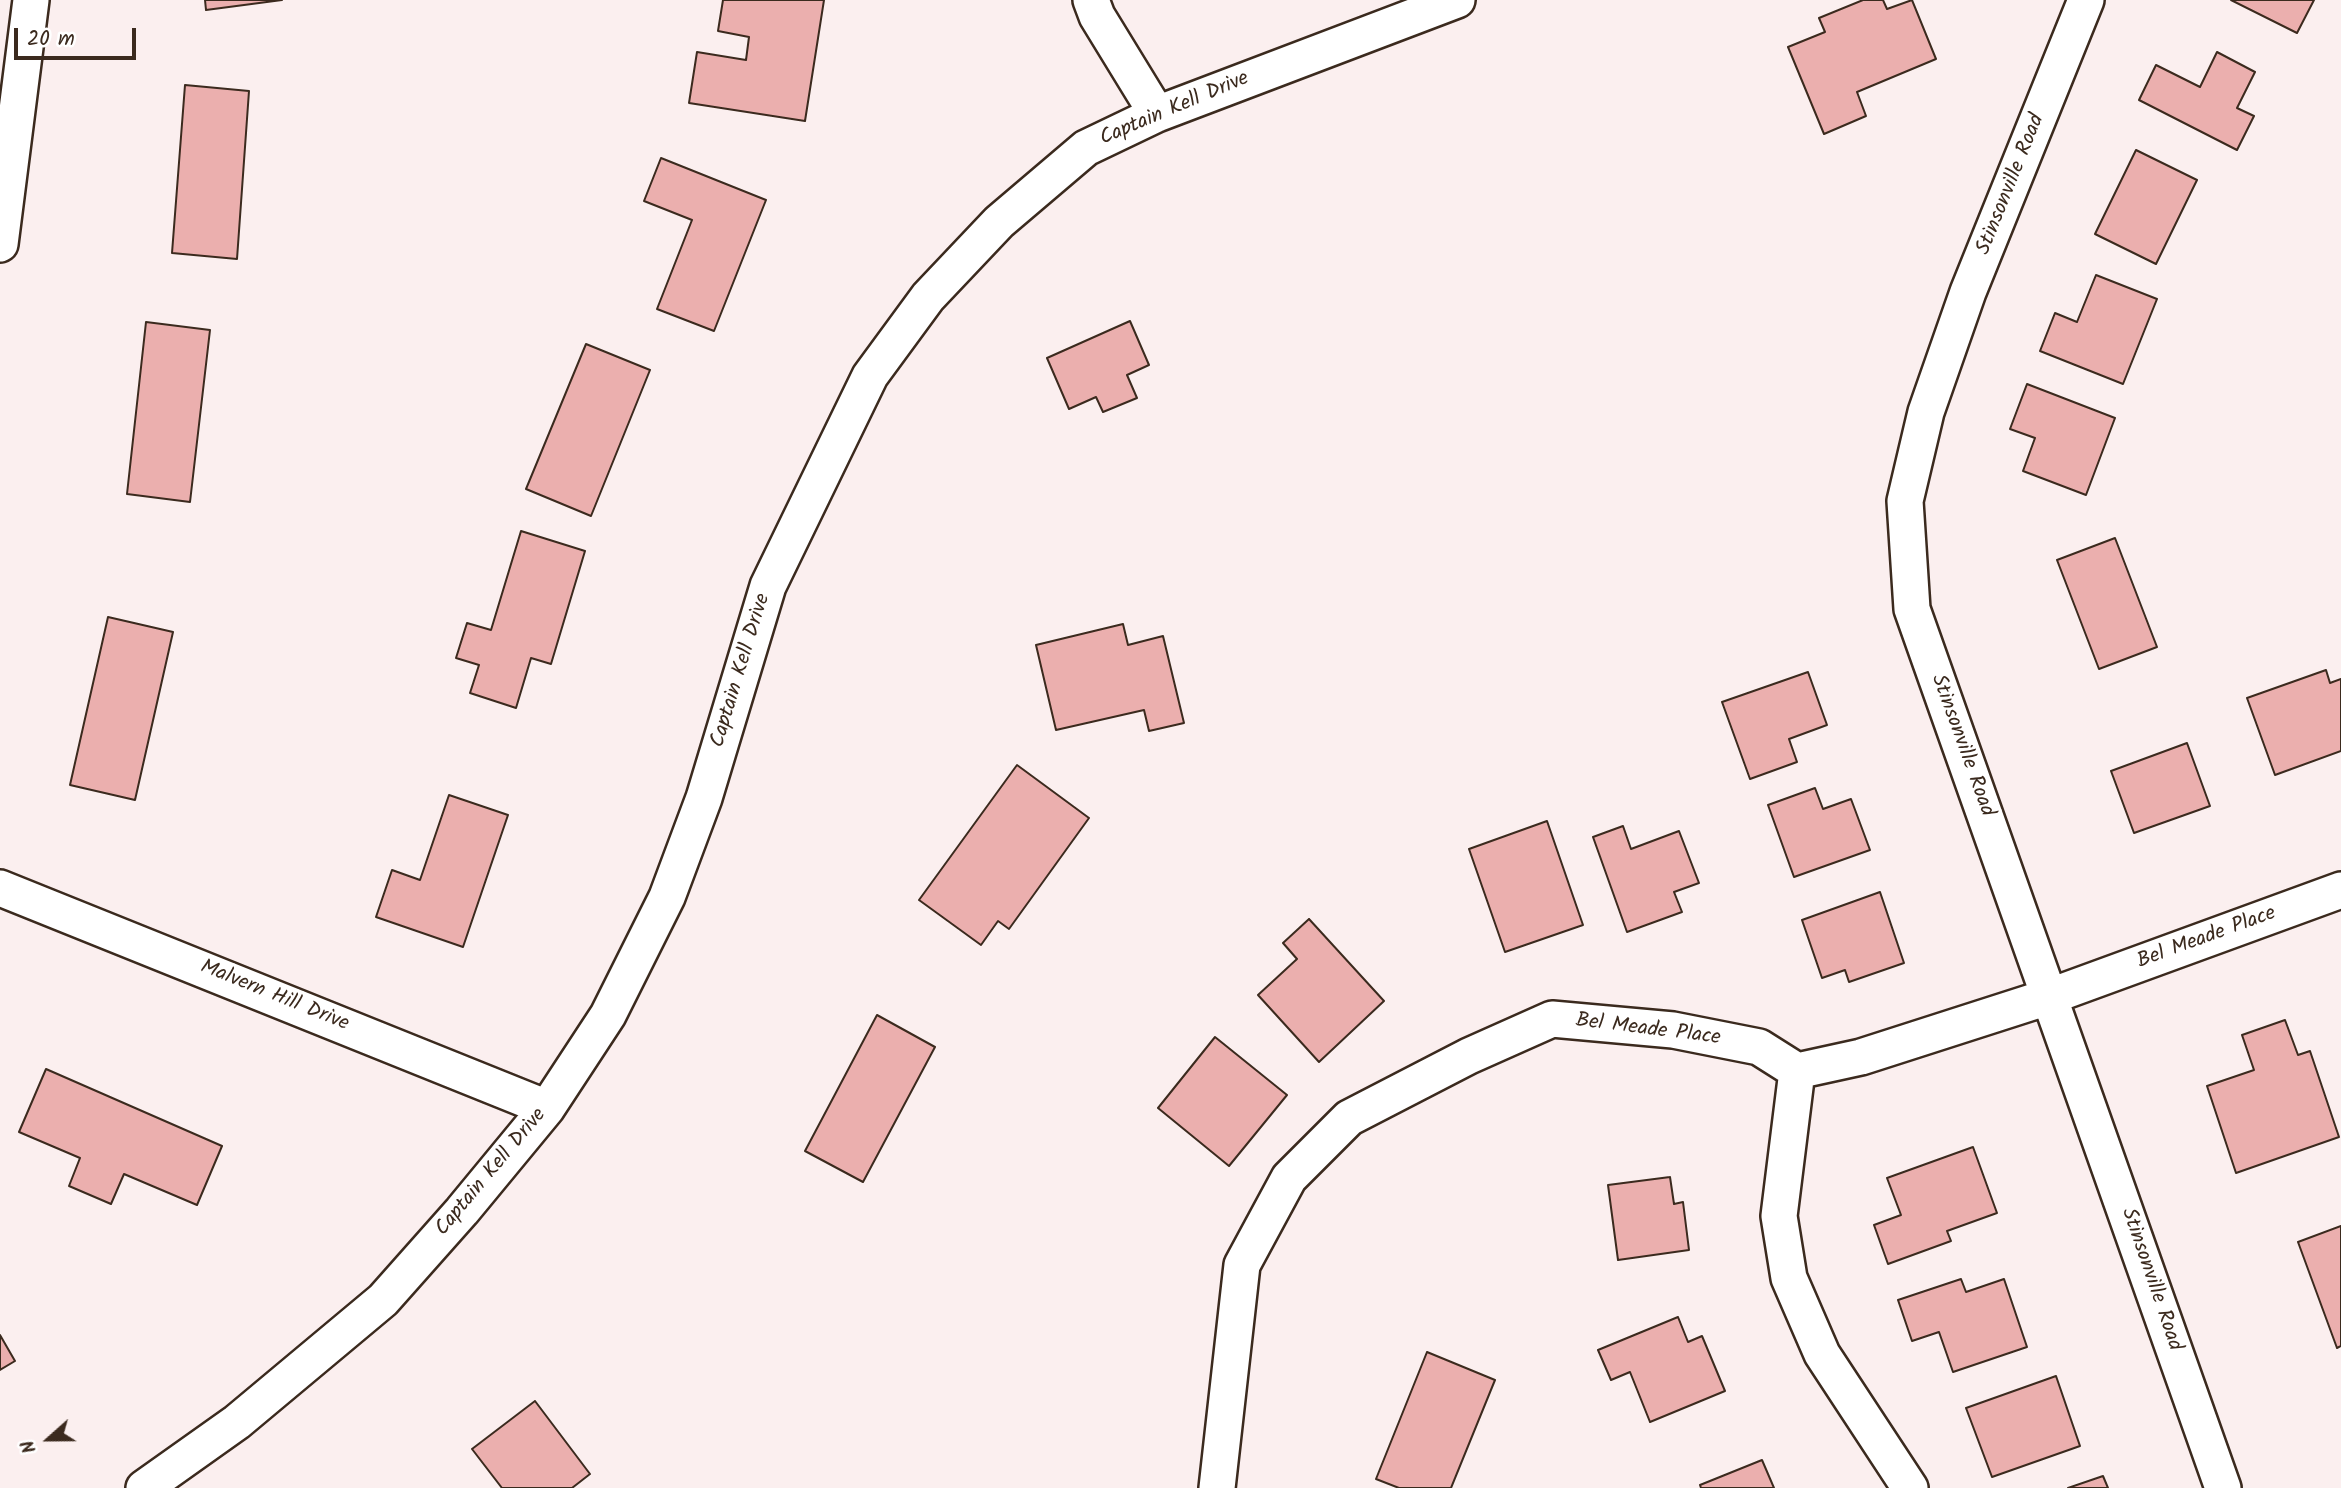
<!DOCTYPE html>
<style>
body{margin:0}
#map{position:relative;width:2341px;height:1488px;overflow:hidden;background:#fbefef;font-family:Kalam,sans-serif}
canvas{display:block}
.north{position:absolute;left:14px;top:1404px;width:70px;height:70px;-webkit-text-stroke:5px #fff;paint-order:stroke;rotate:249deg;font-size:19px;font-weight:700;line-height:28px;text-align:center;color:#3b2a1e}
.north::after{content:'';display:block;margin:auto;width:24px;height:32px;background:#3b2a1e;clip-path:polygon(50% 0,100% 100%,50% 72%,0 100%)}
.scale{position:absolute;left:14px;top:28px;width:122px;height:32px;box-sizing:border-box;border:4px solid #3b2a1e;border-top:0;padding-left:9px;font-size:21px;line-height:24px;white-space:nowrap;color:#3b2a1e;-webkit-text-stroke:5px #fff;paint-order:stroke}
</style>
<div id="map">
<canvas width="2341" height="1488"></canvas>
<div class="north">N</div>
<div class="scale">20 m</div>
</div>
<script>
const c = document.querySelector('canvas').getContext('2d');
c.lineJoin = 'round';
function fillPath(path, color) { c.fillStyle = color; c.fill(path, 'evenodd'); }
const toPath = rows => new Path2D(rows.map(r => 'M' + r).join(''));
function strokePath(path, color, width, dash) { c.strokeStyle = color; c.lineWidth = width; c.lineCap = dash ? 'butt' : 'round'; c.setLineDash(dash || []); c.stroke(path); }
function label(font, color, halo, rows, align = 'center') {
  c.font = font + ' Kalam,sans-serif'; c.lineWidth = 6; c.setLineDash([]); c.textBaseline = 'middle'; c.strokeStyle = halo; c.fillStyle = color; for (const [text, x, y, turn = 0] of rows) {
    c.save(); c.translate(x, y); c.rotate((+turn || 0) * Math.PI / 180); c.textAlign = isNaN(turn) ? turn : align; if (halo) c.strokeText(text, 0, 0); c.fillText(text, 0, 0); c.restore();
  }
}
const building = toPath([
 [205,0,282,0,206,10,205,0],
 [723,0,824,0,805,121,689,103,697,52,746,60,749,37,718,31,723,0],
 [1863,0,1883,0,1887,9,1912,0,1936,59,1857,92,1866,116,1824,134,1788,47,1825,32,1819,18,1863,0],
 [2231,0,2314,0,2297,33,2231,0],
 [2217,52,2255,72,2237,108,2254,116,2237,150,2139,100,2156,65,2200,87,2217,52],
 [185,85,249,91,237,259,172,253,185,85],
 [2136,150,2197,180,2156,264,2095,234,2136,150],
 [661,158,766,200,714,331,657,309,692,220,644,201,661,158],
 [2096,275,2157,299,2123,384,2040,351,2055,313,2077,322,2096,275],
 [1130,321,1149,365,1127,375,1137,398,1103,412,1096,397,1069,409,1047,358,1130,321],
 [146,322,210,330,190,502,127,494,146,322],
 [586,344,650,370,591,516,526,489,586,344],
 [2027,384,2115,418,2086,495,2023,471,2035,438,2010,429,2027,384],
 [521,531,585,551,551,664,531,658,516,708,470,693,479,665,456,658,467,623,491,630,521,531],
 [2115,538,2157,647,2099,669,2057,560,2115,538],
 [108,617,173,632,135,800,70,785,108,617],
 [1123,624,1128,645,1163,636,1184,723,1149,731,1144,710,1056,730,1036,645,1123,624],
 [2326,670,2330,683,2341,679,2341,751,2275,775,2247,698,2326,670],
 [1808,672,1827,725,1789,739,1797,762,1750,779,1722,702,1808,672],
 [2187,743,2210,806,2134,833,2111,771,2187,743],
 [1017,765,1089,818,1009,929,998,921,981,945,919,900,1017,765],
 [1815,788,1823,809,1851,799,1870,850,1794,877,1768,805,1815,788],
 [449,795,508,815,463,947,376,917,392,870,420,880,449,795],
 [1547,821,1583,925,1505,952,1469,849,1547,821],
 [1623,826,1631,849,1679,831,1699,883,1674,892,1682,912,1627,932,1593,837,1623,826],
 [1880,892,1904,963,1849,982,1845,970,1822,978,1802,920,1880,892],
 [1309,919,1384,1001,1319,1062,1258,995,1297,959,1283,943,1309,919],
 [877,1015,935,1047,863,1182,805,1151,877,1015],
 [2285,1020,2298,1055,2310,1051,2339,1137,2236,1173,2207,1086,2254,1070,2242,1035,2285,1020],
 [1215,1037,1287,1095,1229,1166,1158,1108,1215,1037],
 [46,1069,222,1146,197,1205,124,1174,111,1204,69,1186,80,1158,19,1132,46,1069],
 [1973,1147,1997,1213,1947,1231,1951,1241,1888,1264,1874,1225,1901,1215,1887,1178,1973,1147],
 [1670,1177,1674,1204,1683,1202,1689,1250,1618,1260,1608,1185,1670,1177],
 [2341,1226,2341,1346,2337,1348,2298,1242,2341,1226],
 [1961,1279,1966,1292,2004,1279,2027,1347,1953,1372,1939,1332,1912,1341,1898,1300,1961,1279],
 [1678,1317,1688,1342,1702,1336,1725,1391,1650,1422,1630,1372,1611,1380,1598,1350,1678,1317],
 [0,1335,15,1361,0,1370,0,1335],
 [1427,1352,1495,1380,1451,1488,1399,1488,1376,1479,1427,1352],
 [2056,1376,2080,1446,1992,1477,1966,1408,2056,1376],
 [535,1401,590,1474,572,1488,502,1488,472,1449,535,1401],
 [1762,1460,1774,1488,1701,1488,1700,1485,1762,1460],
 [2103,1476,2108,1488,2068,1488,2103,1476]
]);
fillPath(building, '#ebafae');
strokePath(building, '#3b2a1e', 2);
const minor = toPath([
 [1091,0,1097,16,1157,114],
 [2086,0,1968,292,1926,412,1905,501,1912,609,2223,1488],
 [0,244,31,0],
 [0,888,547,1108],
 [1797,1071,1779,1216,1789,1278,1822,1354,1910,1488],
 [144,1488,237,1422,383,1300,462,1211,547,1108,608,1015,667,897,704,798,768,586,870,376,928,297,999,222,1086,148,1157,114,1457,0],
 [1217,1488,1242,1265,1289,1178,1349,1118,1469,1056,1552,1019,1673,1030,1759,1047,1797,1071,1861,1057,2051,996,2341,890]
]);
strokePath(minor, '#3b2a1e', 40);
strokePath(minor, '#fff', 35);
label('21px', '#3b2a1e', '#fff', [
 ["Captain Kell Drive",1175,110,-23],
 ["Stinsonville Road",2012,185,-68],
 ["Captain Kell Drive",742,671,-73],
 ["Stinsonville Road",1961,746,70],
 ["Bel Meade Place",2207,939,-20],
 ["Malvern Hill Drive",274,997,22],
 ["Bel Meade Place",1648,1031,7],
 ["Captain Kell Drive",492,1173,-50],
 ["Stinsonville Road",2150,1280,71]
]);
</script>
